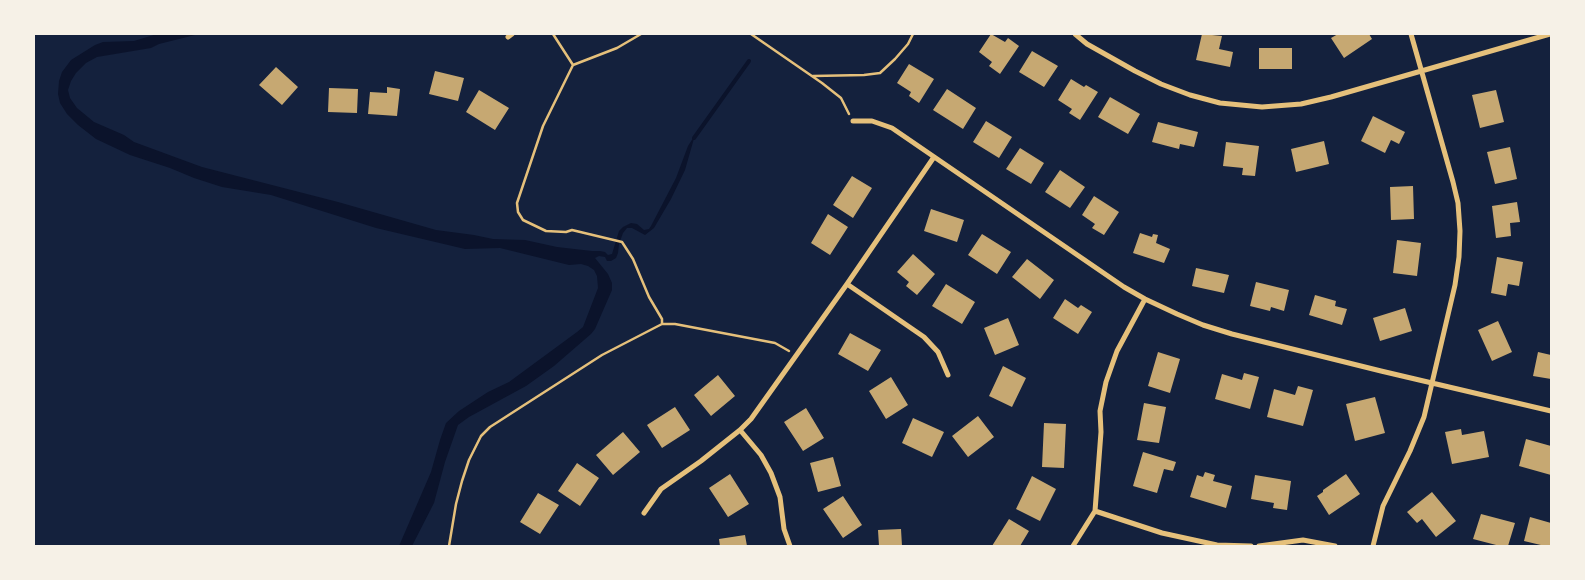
<!DOCTYPE html>
<style>
body{margin:0}
#map{position:relative;width:1585px;height:580px;overflow:hidden;background:#14213d;font-family:Bitter,serif}
canvas{display:block}
.frame{position:absolute;inset:0;border:35px solid #f6f1e7;pointer-events:none}
</style>
<div id="map">
<canvas width="1585" height="580"></canvas>
<div class="frame"></div>
</div>
<script>
const c = document.querySelector('canvas').getContext('2d');
c.lineJoin = 'round';
function fillPath(path, color) { c.fillStyle = color; c.fill(path, 'evenodd'); }
const toPath = rows => new Path2D(rows.map(r => 'M' + r).join(''));
function strokePath(path, color, width, dash) { c.strokeStyle = color; c.lineWidth = width; c.lineCap = dash ? 'butt' : 'round'; c.setLineDash(dash || []); c.stroke(path); }
fillPath(toPath([
 [157,34,199,34,159,44,151,48,97,57,86,63,76,73,71,81,68,90,70,98,77,108,94,122,124,135,134,142,202,167,338,202,436,230,474,235,493,239,525,240,557,247,592,251,600,251,605,252,608,255,612,254,619,231,623,227,631,223,637,224,644,230,649,229,651,226,676,178,688,146,695,135,685,170,671,199,654,228,645,235,632,228,627,228,623,233,619,244,618,253,616,258,611,261,607,261,605,257,599,256,595,258,608,274,612,283,612,290,595,329,591,334,554,366,526,386,469,417,458,425,445,462,434,503,412,546,399,546,431,472,440,440,446,423,459,411,488,392,509,382,577,332,583,327,598,288,597,276,594,270,588,266,581,264,569,265,500,248,465,249,376,228,271,195,222,187,194,178,170,168,130,155,96,139,78,125,67,114,60,103,58,94,59,81,62,72,71,60,95,45,103,42,134,41]
]), '#0b132b');
strokePath(toPath([
 [694,138,749,61]
]), '#0b132b', 4);
fillPath(toPath([
 [991,34,1005,42,1008,38,1019,46,1000,74,989,66,992,62,979,52],
 [1202,34,1222,36,1219,49,1233,52,1230,67,1196,60],
 [1338,34,1369,34,1372,39,1344,58,1331,38],
 [1259,48,1292,48,1292,69,1259,69],
 [1032,51,1058,66,1044,87,1019,72],
 [909,64,934,79,919,103,909,96,911,92,897,83],
 [276,67,298,87,282,105,259,85],
 [435,71,464,78,458,101,429,94],
 [1071,79,1084,87,1086,85,1098,92,1080,120,1069,113,1072,109,1058,100],
 [387,87,400,89,397,116,368,114,370,92,387,93],
 [329,88,358,89,357,113,328,112],
 [947,89,976,108,963,129,933,110],
 [479,90,509,108,495,130,466,112],
 [1496,90,1504,122,1480,128,1472,95],
 [1110,97,1140,114,1128,134,1098,117],
 [1373,116,1405,132,1399,144,1391,140,1385,153,1361,141],
 [986,121,1012,137,999,158,973,142],
 [1158,122,1198,132,1194,147,1180,144,1179,149,1152,142],
 [1324,141,1329,164,1296,172,1291,149],
 [1226,142,1259,146,1255,176,1242,175,1243,168,1223,166],
 [1510,147,1517,179,1495,184,1487,152],
 [1020,148,1044,163,1031,184,1006,169],
 [1060,170,1085,187,1070,208,1045,192],
 [852,176,872,188,853,218,833,205],
 [1413,186,1414,219,1391,220,1390,187],
 [1094,196,1119,212,1104,235,1092,228,1095,224,1082,215],
 [1517,202,1520,222,1510,223,1511,236,1496,238,1492,206],
 [931,209,964,220,957,242,924,231],
 [828,214,848,227,830,255,811,243],
 [1140,233,1152,237,1153,234,1158,235,1156,243,1170,249,1164,263,1133,253],
 [982,234,1011,252,997,274,968,255],
 [1397,240,1421,243,1417,276,1393,273],
 [913,254,935,274,917,295,906,286,909,282,897,272],
 [1497,257,1523,262,1519,286,1508,284,1506,296,1491,293],
 [1027,259,1054,280,1040,299,1012,277],
 [1196,268,1229,275,1224,293,1192,286],
 [1256,282,1289,290,1284,311,1271,307,1270,311,1250,306],
 [946,284,975,302,962,324,932,306],
 [1315,295,1336,301,1335,306,1347,309,1342,325,1309,315],
 [1065,299,1078,308,1081,305,1092,312,1078,334,1053,318],
 [1405,308,1412,331,1380,341,1373,318],
 [1008,318,1019,345,995,355,984,328],
 [1498,321,1512,352,1492,361,1478,330],
 [850,333,881,350,868,371,838,354],
 [1158,352,1180,359,1170,393,1148,386],
 [1538,352,1551,355,1551,379,1533,376],
 [1003,366,1026,378,1012,407,989,396],
 [1244,373,1259,377,1250,409,1215,399,1222,374,1242,380],
 [718,375,735,396,711,416,694,395],
 [891,377,908,405,886,419,869,391],
 [1298,386,1313,390,1303,426,1267,417,1274,389,1295,395],
 [1375,397,1385,433,1355,441,1346,404],
 [1144,403,1166,407,1159,443,1137,440],
 [675,407,690,430,662,448,647,425],
 [806,408,824,438,803,451,784,422],
 [978,416,994,437,968,457,952,436],
 [913,418,944,432,932,457,902,443],
 [1044,423,1066,424,1064,468,1042,467],
 [1461,429,1462,435,1484,431,1489,457,1452,464,1445,432],
 [623,432,640,452,613,475,596,455],
 [1526,439,1551,446,1551,475,1519,466],
 [1143,452,1176,462,1173,471,1164,469,1157,493,1133,486],
 [833,457,841,486,818,492,810,463],
 [577,463,599,478,580,506,558,491],
 [1205,472,1215,475,1213,481,1232,486,1226,508,1190,497,1197,475,1203,477],
 [730,474,749,504,728,517,709,488],
 [1346,474,1360,494,1329,515,1317,496,1323,492,1323,490],
 [1255,475,1291,481,1287,510,1273,508,1274,503,1251,499],
 [1032,476,1056,489,1040,521,1016,509],
 [1432,492,1456,521,1436,537,1422,519,1417,523,1407,512],
 [538,493,559,505,540,534,520,522],
 [843,496,862,525,843,538,823,509],
 [1481,514,1515,523,1508,546,1500,546,1473,539],
 [1530,517,1551,523,1551,546,1545,546,1524,541],
 [1009,519,1029,531,1020,546,992,546],
 [901,529,902,546,879,546,878,530],
 [745,535,747,546,720,546,719,539]
]), '#c6a872');
strokePath(toPath([
 [751,34,822,83,841,98,849,114],
 [573,65,617,48,641,34],
 [813,76,864,75,880,73,895,59,908,44,913,34],
 [663,324,675,324,775,343,789,351],
 [449,546,456,504,462,481,469,460,481,436,490,427,602,355,662,324,662,319,649,297,633,259,622,242,572,230,566,232,546,231,523,220,518,212,517,203,543,126,573,65,553,34]
]), '#e5c07b', 2.5);
strokePath(toPath([
 [1075,34,1087,44,1135,71,1161,84,1190,95,1220,103,1262,107,1301,104,1331,97,1550,34],
 [508,37,512,34],
 [853,121,872,121,892,128,1124,287,1145,299,1177,314,1203,325,1232,334,1381,371,1551,411],
 [847,284,924,337,938,352,948,375],
 [740,430,761,455,771,473,780,497,784,529,790,546],
 [1095,511,1162,533,1217,545,1251,546],
 [644,513,661,489,701,461,740,430,751,419,847,284,934,157],
 [1073,546,1095,511,1101,432,1100,411,1106,382,1117,351,1145,299],
 [1259,546,1303,540,1335,546],
 [1373,546,1383,506,1410,451,1424,417,1455,285,1459,257,1460,231,1458,203,1453,182,1411,34]
]), '#e5c07b', 5);
</script>
